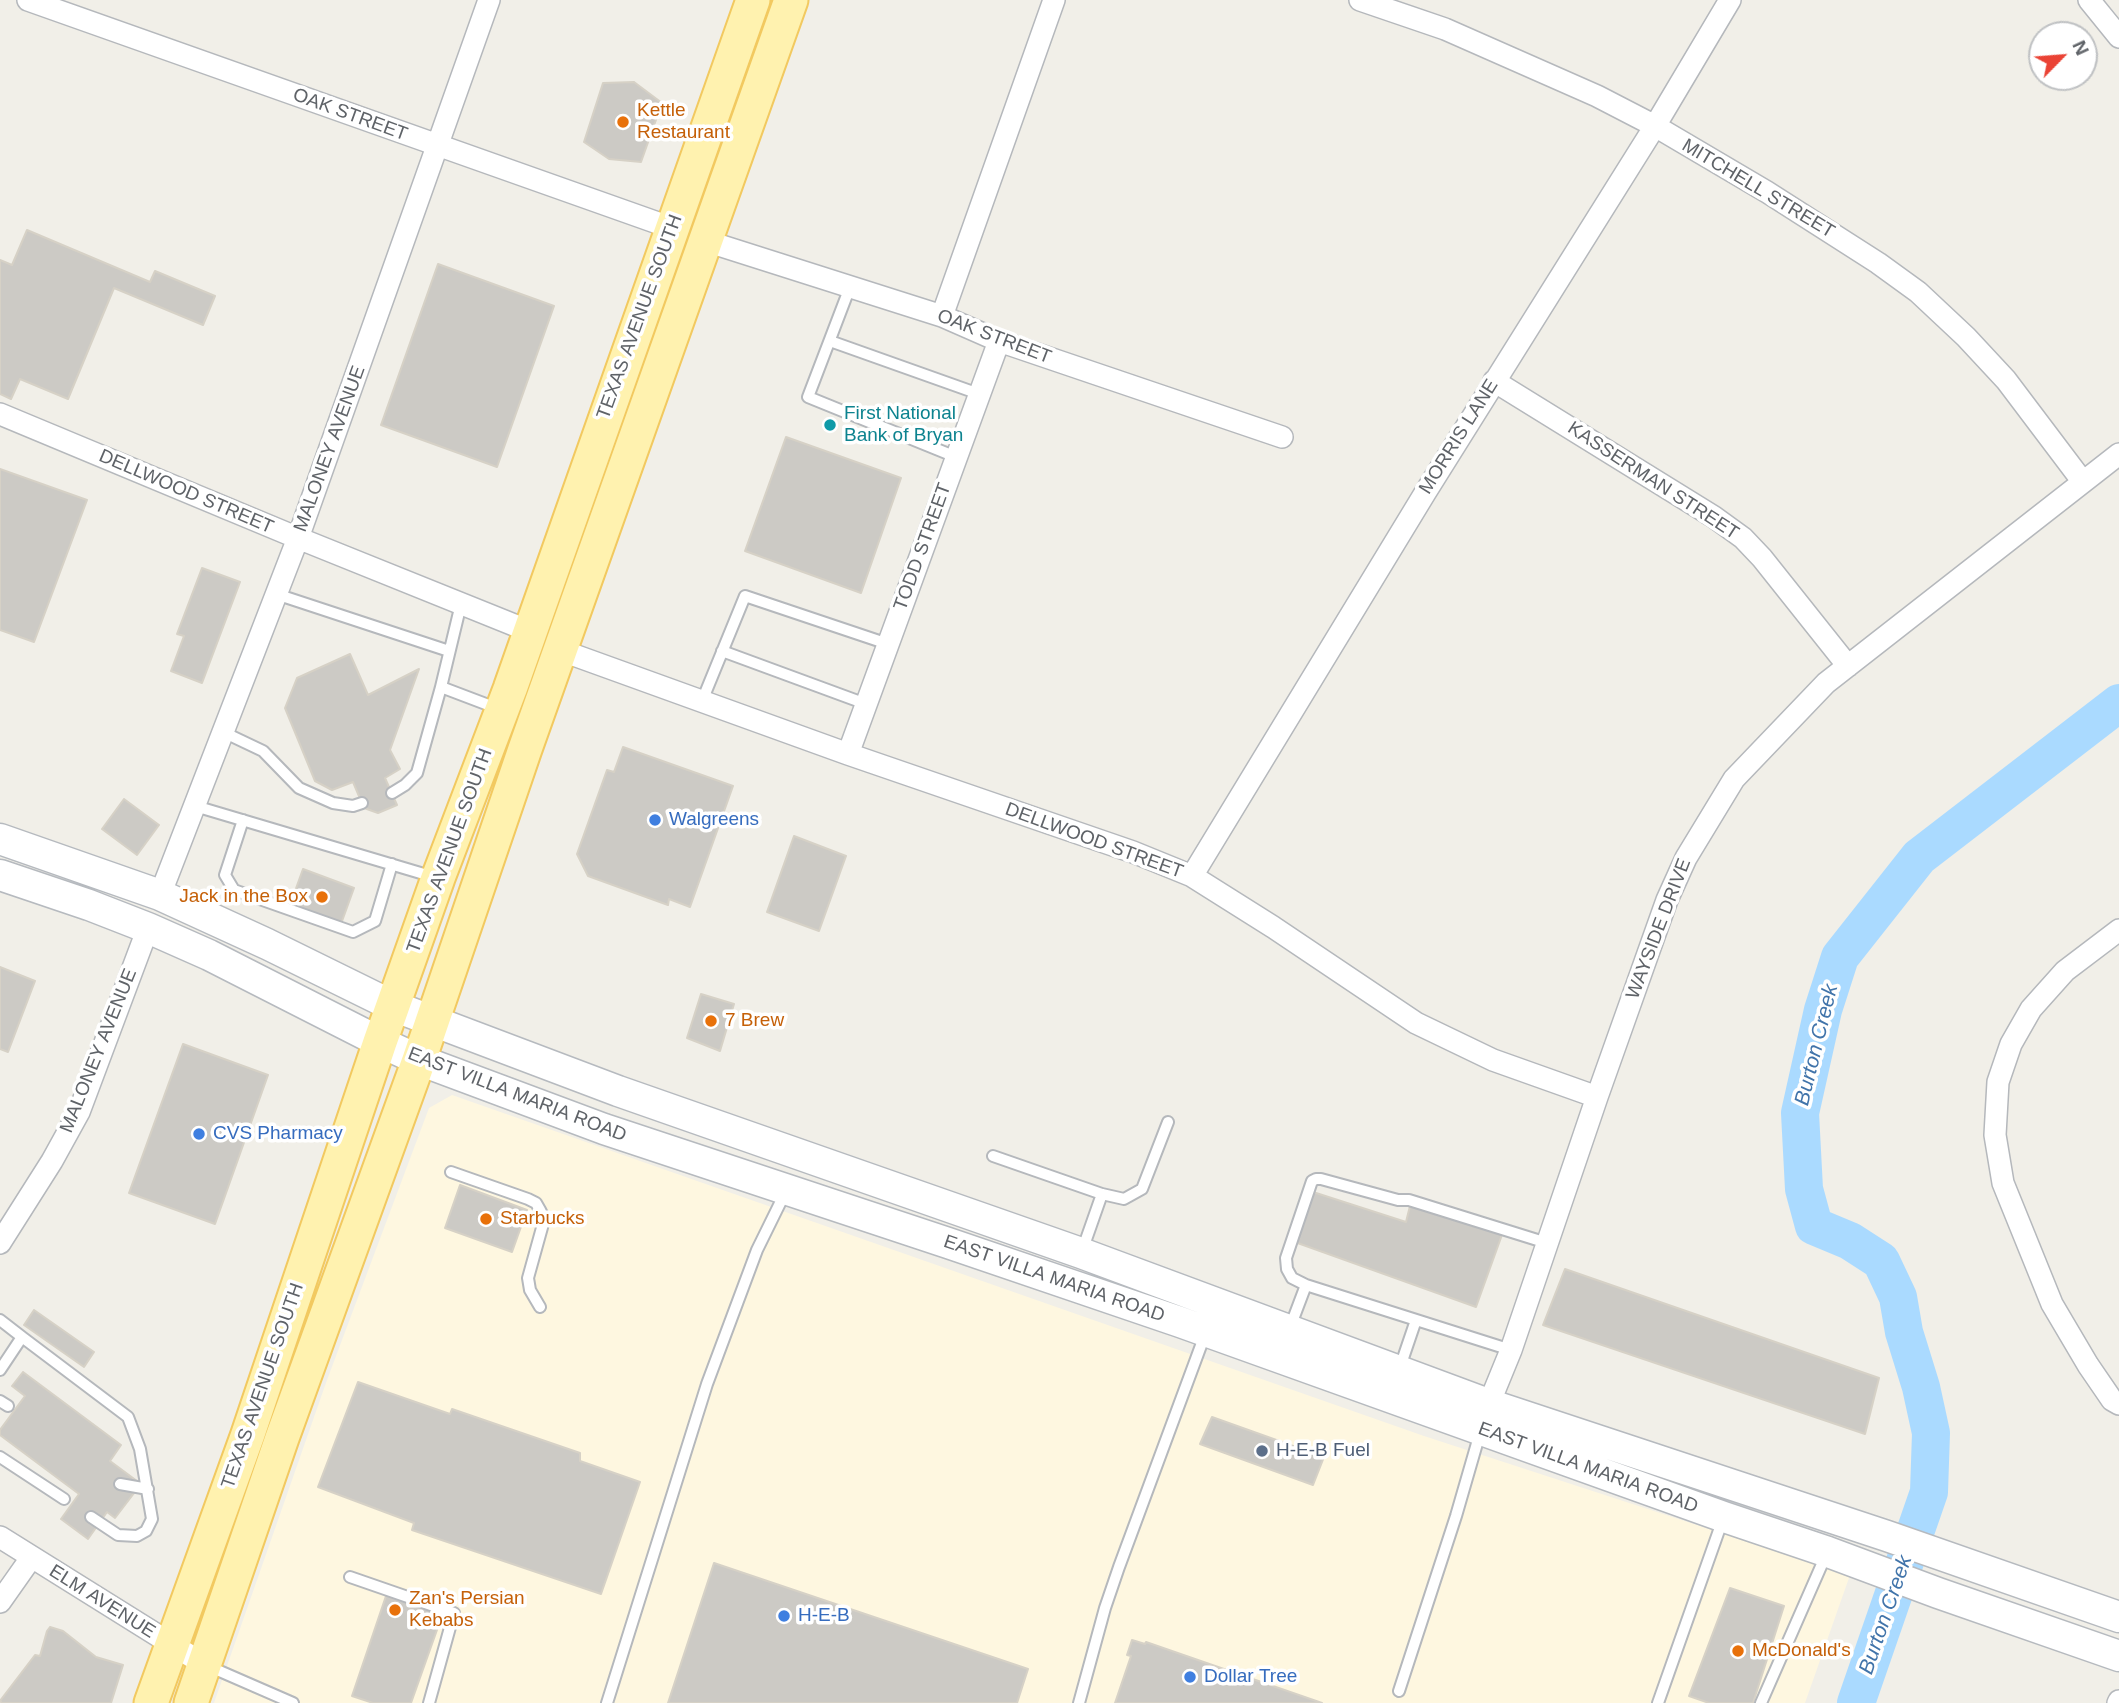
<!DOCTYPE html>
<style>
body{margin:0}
#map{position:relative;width:2119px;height:1703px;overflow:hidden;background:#f1efe8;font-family:Helvetica,sans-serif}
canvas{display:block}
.north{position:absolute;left:2028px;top:21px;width:70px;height:70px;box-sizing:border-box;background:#fff;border:2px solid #bfc1c3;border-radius:50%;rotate:65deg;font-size:19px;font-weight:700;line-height:28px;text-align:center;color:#5f6368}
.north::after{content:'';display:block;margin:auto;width:24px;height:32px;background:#ea4335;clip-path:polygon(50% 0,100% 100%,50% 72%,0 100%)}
</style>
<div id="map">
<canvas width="2119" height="1703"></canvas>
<div class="north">N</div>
</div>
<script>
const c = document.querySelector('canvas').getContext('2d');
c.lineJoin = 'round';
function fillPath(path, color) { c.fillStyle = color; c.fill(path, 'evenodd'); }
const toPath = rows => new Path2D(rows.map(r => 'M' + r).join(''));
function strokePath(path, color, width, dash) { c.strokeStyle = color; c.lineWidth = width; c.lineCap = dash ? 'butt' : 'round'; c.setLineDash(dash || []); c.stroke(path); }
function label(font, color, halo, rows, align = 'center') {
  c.font = font + ' Helvetica,sans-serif'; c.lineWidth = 7; c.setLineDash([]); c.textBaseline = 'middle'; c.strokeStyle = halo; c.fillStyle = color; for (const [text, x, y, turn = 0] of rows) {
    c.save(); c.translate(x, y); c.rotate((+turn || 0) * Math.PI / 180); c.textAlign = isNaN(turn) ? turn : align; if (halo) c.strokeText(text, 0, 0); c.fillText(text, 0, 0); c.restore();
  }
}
fillPath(toPath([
 [452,1095,1424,1436,1850,1575,1805,1703,214,1703,327,1380,429,1108]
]), '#fef7e0');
strokePath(toPath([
 [1856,1703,1929,1492,1931,1433,1921,1387,1904,1332,1898,1297,1881,1261,1850,1241,1814,1226,1804,1189,1800,1113,1823,1010,1840,957,1919,857,2119,703]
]), '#aadaff', 38);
const building = toPath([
 [634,82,662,103,641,162,609,159,584,142,603,83,634,82],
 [27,230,150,282,155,271,215,296,203,325,114,288,68,399,20,379,11,399,0,394,0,260,12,265,27,230],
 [438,264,554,306,497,467,381,425,438,264],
 [786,437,901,478,861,593,745,551,786,437],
 [0,469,87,500,34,642,0,630,0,469],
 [202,568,240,582,202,683,171,671,184,636,177,634,202,568],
 [350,654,368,695,419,669,390,750,400,769,385,778,397,805,378,813,364,808,353,782,332,790,315,781,285,708,297,678,350,654],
 [623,747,733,786,690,907,669,899,668,905,588,876,577,854,607,770,614,772,623,747],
 [124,799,159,825,137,855,102,829,124,799],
 [794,836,846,856,819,931,767,912,794,836],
 [303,869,354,888,341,924,290,905,303,869],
 [0,967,35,981,8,1052,0,1049,0,967],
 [701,994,734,1004,720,1051,687,1038,701,994],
 [183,1044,268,1075,215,1224,129,1193,183,1044],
 [460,1185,527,1210,512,1252,445,1228,460,1185],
 [1313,1192,1406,1222,1411,1202,1503,1232,1476,1307,1292,1241,1313,1192],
 [1565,1269,1879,1378,1865,1434,1543,1325,1565,1269],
 [34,1310,94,1352,84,1367,24,1325,34,1310],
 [23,1372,121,1445,110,1461,141,1484,115,1518,107,1512,88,1539,61,1519,79,1494,0,1435,0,1430,25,1396,12,1386,23,1372],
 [358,1382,450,1414,452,1409,580,1453,580,1461,640,1482,601,1594,412,1530,414,1523,318,1487,358,1382],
 [1212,1417,1324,1457,1313,1485,1200,1444,1212,1417],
 [714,1563,1028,1669,1017,1703,668,1703,714,1563],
 [1730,1588,1784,1606,1753,1703,1709,1703,1689,1696,1730,1588],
 [387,1593,443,1613,411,1703,373,1703,352,1696,387,1593],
 [50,1627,63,1631,96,1657,123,1665,111,1703,2,1703,0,1701,35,1655,40,1656,47,1631,50,1627],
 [1132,1640,1145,1644,1146,1642,1322,1703,1115,1703,1131,1656,1127,1655,1132,1640]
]);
fillPath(building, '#cccac5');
strokePath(building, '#d6d1c6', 2);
const lane = toPath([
 [850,287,808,397,956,457],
 [830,341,979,394],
 [276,594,449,651],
 [461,604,441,687,499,709],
 [722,651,866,704],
 [702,701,745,596,888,644],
 [223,732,263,751,299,788,333,803,353,806,362,803],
 [392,793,405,785,417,773,441,687],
 [195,806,434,877],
 [243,820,225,875,234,890,353,932,375,921,392,864],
 [993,1156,1102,1194,1124,1199,1142,1189,1168,1122],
 [451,1172,528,1199,536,1203,540,1210,544,1218,543,1224,528,1278,530,1290,540,1307],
 [1082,1251,1102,1194],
 [1306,1285,1292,1278,1287,1269,1286,1258,1312,1181,1316,1179,1321,1179,1398,1200,1409,1200,1547,1243],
 [0,1320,22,1337,0,1370],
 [1289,1330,1306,1285,1511,1350],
 [22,1337,128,1417,140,1449,152,1519,146,1531,137,1536,118,1535,91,1517],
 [1399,1370,1416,1320],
 [0,1401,8,1406],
 [0,1457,64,1499],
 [120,1484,148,1489],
 [350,1577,454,1613,429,1703],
 [208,1666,293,1703],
 [1399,1691,1456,1516,1480,1433],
 [607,1703,707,1384,757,1250,786,1191],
 [1079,1703,1105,1608,1119,1567,1206,1332],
 [1658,1703,1723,1519],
 [1761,1703,1826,1555]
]);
const street = toPath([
 [28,0,672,228],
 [1360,0,1445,29,1597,96,1655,126,1767,192,1878,263,1918,292,1966,337,2006,380,2083,482],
 [2089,0,2119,37],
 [706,241,942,316,999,341,1282,437],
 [942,316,1054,0],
 [1494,381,1714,517,1743,538,1762,558,1848,666],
 [0,414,298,538,529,631],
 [560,650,848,754,1133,852,1192,876,1273,927,1416,1023,1493,1060,1597,1097],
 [848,754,999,341],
 [1192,876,1425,493,1655,126,1730,0],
 [160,895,298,538,489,0],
 [2119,930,2065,971,2031,1009,2011,1044,1998,1082,1995,1135,2003,1183,2052,1304,2088,1365,2112,1400,2119,1404],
 [0,1243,52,1161,79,1112,148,928],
 [1484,1416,1511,1350,1597,1097,1667,900,1686,858,1734,779,1826,683,2119,454],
 [0,1537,205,1665],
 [0,1602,31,1558],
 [2118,1703,2119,1701]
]);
const secondary = toPath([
 [0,839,160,895,267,944,393,1006,618,1091,1081,1253,1488,1404,1887,1536,2119,1617],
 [0,875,89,905,148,928,209,955,380,1042,419,1060,604,1129,948,1243,1180,1322,1724,1517,1828,1552,1938,1593,2119,1656]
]);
const primary = toPath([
 [151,1703,248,1434,380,1042,438,878,510,689,753,0],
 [191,1703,282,1438,419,1060,525,749,791,0]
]);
strokePath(lane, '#b5b8bc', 14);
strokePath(street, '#b5b8bc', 24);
strokePath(secondary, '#b6babf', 33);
strokePath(primary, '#f2c960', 37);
strokePath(lane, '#fff', 10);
strokePath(street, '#fff', 21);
strokePath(secondary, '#fff', 30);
strokePath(primary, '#fff2af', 33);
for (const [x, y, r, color] of [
 [623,122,7,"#e8710a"],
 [830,425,7,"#0f9aa8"],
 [655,820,7,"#3f7fe0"],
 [322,897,7,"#e8710a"],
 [711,1021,7,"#e8710a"],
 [199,1134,7,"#3f7fe0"],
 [486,1219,7,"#e8710a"],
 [1262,1451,7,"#5c6f8a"],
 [395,1610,7,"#e8710a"],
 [784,1616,7,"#3f7fe0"],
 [1738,1651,7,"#e8710a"],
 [1190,1677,7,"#3f7fe0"]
]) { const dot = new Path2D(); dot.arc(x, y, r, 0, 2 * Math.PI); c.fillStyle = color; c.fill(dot); strokePath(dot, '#fff', 2.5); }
label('19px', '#c56008', '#fff', [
 ["Kettle",637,111],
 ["Restaurant",637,133],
 ["Jack in the Box",308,897,"right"],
 ["7 Brew",725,1021],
 ["Starbucks",500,1219],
 ["Zan's Persian",409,1599],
 ["Kebabs",409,1621],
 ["McDonald's",1752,1651]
], 'left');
label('19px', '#5f6368', '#fff', [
 ["OAK STREET",350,115,20],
 ["MITCHELL STREET",1758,189,31],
 ["TEXAS AVENUE SOUTH",640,317,-70],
 ["OAK STREET",994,337,21],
 ["MORRIS LANE",1459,437,-58],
 ["MALONEY AVENUE",330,449,-70],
 ["KASSERMAN STREET",1653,481,33],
 ["DELLWOOD STREET",186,492,23],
 ["TODD STREET",923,547,-70],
 ["DELLWOOD STREET",1094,841,20],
 ["TEXAS AVENUE SOUTH",450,851,-70],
 ["WAYSIDE DRIVE",1659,929,-69],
 ["MALONEY AVENUE",99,1051,-68],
 ["EAST VILLA MARIA ROAD",517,1095,21],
 ["EAST VILLA MARIA ROAD",1054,1279,19],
 ["TEXAS AVENUE SOUTH",263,1386,-71],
 ["EAST VILLA MARIA ROAD",1588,1468,20],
 ["ELM AVENUE",102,1602,32]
]);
label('19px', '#0d838f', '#fff', [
 ["First National",844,414],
 ["Bank of Bryan",844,436]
], 'left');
label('19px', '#366cbe', '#fff', [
 ["Walgreens",669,820],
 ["CVS Pharmacy",213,1134],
 ["H-E-B",798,1616],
 ["Dollar Tree",1204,1677]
], 'left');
label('19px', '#4e5e75', '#fff', [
 ["H-E-B Fuel",1276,1451]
], 'left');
label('italic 21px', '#4174aa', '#fff', [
 ["Burton Creek",1817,1045,-76],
 ["Burton Creek",1886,1615,-71]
]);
</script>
